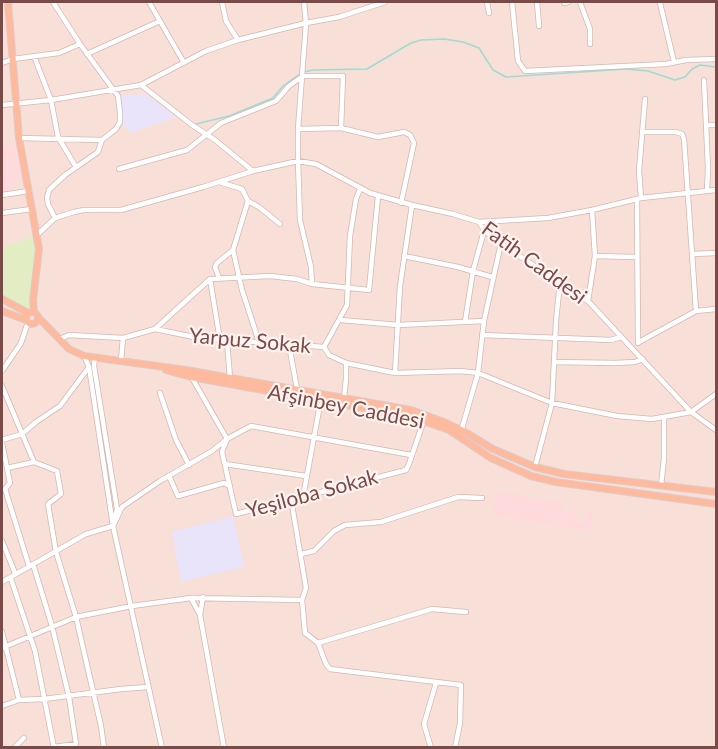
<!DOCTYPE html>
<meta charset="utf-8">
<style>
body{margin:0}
#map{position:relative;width:718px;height:749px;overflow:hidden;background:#feeee7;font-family:Lato,sans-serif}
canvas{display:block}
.frame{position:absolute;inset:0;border:3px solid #7a4a49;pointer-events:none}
</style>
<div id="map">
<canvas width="718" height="749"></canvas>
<div class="frame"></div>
</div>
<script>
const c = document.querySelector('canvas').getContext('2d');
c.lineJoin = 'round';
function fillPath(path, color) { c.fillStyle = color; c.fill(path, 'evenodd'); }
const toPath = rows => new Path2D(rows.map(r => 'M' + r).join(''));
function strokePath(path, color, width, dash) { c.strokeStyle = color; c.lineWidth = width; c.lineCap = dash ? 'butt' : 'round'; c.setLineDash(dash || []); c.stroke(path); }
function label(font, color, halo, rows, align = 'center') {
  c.font = font + ' Lato,sans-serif'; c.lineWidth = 4.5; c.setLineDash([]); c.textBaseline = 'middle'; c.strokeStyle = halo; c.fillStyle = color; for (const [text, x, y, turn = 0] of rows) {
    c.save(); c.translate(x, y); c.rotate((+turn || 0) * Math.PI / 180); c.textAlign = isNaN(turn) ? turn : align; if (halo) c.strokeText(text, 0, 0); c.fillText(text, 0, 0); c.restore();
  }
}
fillPath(toPath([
 [2,2,716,2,716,747,2,747]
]), '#f8dfd8');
fillPath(toPath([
 [16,145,21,152,24,177,21,182,17,179,13,183,13,190,2,191,2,147],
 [497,491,563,503,562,513,568,514,570,505,576,506,574,522,585,524,588,508,594,509,590,532,492,515]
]), '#ffdadc');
fillPath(toPath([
 [146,94,176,117,131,133,120,122,118,96],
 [233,516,244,567,181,582,172,532]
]), '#eae4fb');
fillPath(toPath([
 [37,235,34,312,30,312,5,300,2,295,2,247]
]), '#e2edc4');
strokePath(toPath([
 [304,72,313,70,367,69,411,43,421,40,444,39,463,42,479,48,493,70,506,77,626,69,648,71,675,80,685,77,692,69,700,65,716,67],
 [196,124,229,116,273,98,283,86,300,74]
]), '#9fdcd1', 1.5);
const minor = toPath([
 [53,2,80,44,118,96,120,113,120,122,116,129,102,140,98,152,65,175,49,190,47,198,48,204,55,218],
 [149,2,183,61],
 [222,2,226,21,238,40],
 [304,2,306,23,298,129,298,161,300,220,311,267,312,284],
 [487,2,489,13],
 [512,2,518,61,525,71,666,64,686,60,716,59],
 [537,2,539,26],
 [580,2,590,29,590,44],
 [564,3,568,2],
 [660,3,674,62],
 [87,54,160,21],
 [34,56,51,100,58,137,76,167],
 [2,63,13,59,59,53,80,44],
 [704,80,708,168,707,191],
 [141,85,192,125,215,140,253,171],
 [2,105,51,100,141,85,206,51,238,40,306,23,339,17,385,2],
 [706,125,716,125],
 [298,129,341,128,378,137,404,132,410,135,414,143,401,203],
 [643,132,676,132,682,134,684,139,696,311],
 [19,138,102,140],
 [119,169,187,150,221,123,276,101,289,86,303,76,343,76,341,128],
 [219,182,242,189,248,201,233,250,242,290,259,342],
 [2,195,29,191],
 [641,198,639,171,645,99],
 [637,199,638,343],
 [248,201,259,207,280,224],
 [2,213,32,209],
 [479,222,548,218,592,210,641,198,716,190],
 [37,235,55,218,74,212,84,210,121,210,203,187,253,171,298,161,316,164,370,193,412,205,453,214,479,222,484,230,495,240,588,301,691,412,716,430],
 [693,254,716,253],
 [404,256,458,267,492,277],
 [595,256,637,257],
 [219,278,215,267,217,263,233,250],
 [210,279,220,340],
 [588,301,595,256,592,210],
 [341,320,398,325,484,321],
 [465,322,473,271,484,231],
 [155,329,199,338,324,347,347,305,350,236,356,199,360,189],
 [482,335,611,340,621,337],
 [60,339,69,335,123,338],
 [227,341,230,378],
 [639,342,696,311,716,309],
 [289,345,297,389],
 [324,347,329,355,346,363,395,373,461,371,478,373,552,403,617,416,652,419,691,412,716,394],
 [84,356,89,367,113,526,162,748],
 [95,357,94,366,117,509,115,517],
 [121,361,123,338,155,329,210,279,270,276,297,279,312,284,369,290,378,196],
 [555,362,615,363,635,362,643,359],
 [2,371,21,343,28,322],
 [395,373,400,286,412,205],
 [2,386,34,462,57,471,61,494,48,504,56,552,76,617,101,726,104,748],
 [160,393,176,440,189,465],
 [344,398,346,379,346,363],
 [465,432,462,428,478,373,484,321,501,243],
 [2,440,22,434,36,422,60,406,89,367],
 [2,443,10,483,5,489,29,566],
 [411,455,251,426,227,439,222,452,236,514,406,470,409,464,424,420],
 [225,464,306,476],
 [535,467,552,403,556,321,560,282],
 [7,468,34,462],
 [169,476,178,496,224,483,230,486],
 [661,486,664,458,664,418],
 [303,497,321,399],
 [291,499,306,588,302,600,305,633,318,643,326,664,330,669,461,685,460,723,455,748],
 [113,526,122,507,160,481,212,451,227,439,191,376],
 [2,541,15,573],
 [301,554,314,551,334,531,345,525,381,522,458,497,482,498],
 [33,564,52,626,69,697,76,744,54,747],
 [11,579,35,651,54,748],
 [2,582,86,534,113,526],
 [191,598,200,615,224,748],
 [200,615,203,597],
 [2,632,19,700],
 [318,643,432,609,466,612],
 [2,648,76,617,132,606,191,598,302,600],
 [2,706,19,700,44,699,121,689,148,687],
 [14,748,24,738],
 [431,748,424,724,436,683]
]);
const major = toPath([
 [8,2,19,138,39,249,33,300,34,312],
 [2,299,28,313],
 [2,311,26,320],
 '26 318a6 6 0 1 1 12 0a6 6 0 1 1-12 0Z',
 [38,317,69,349,84,356,186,370,411,410,444,422,465,432,493,449,535,467,564,474,716,492],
 [166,370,191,377,412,417,449,430,491,458,531,476,556,482,716,504]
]);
strokePath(minor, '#d6b6b1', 6);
strokePath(major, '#dacccc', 8);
strokePath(minor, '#fff', 4.5);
strokePath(major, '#ffba9d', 6);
label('21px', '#7a4a49', '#fff3ef', [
 ["Fatih Caddesi",534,263,36],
 ["Yarpuz Sokak",250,341,5],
 ["Afşinbey Caddesi",346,407,11],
 ["Yeşiloba Sokak",312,494,-15]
]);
</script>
